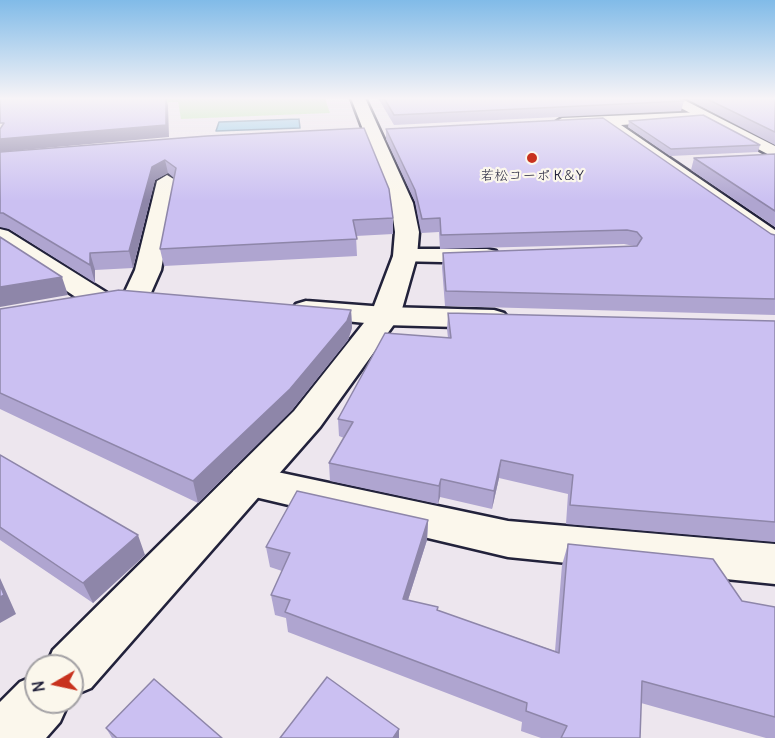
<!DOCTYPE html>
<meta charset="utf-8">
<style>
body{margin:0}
#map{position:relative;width:775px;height:738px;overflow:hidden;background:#ede6ee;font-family:Delius,sans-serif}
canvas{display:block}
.north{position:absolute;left:24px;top:654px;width:60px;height:60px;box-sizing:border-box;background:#fbf7ec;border:2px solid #a4a2a5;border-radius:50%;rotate:261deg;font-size:16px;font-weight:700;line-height:24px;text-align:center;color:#22223b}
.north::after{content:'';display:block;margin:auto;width:21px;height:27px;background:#c8321e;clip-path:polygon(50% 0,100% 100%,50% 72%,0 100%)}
</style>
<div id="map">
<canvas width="775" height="738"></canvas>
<div class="north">N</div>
</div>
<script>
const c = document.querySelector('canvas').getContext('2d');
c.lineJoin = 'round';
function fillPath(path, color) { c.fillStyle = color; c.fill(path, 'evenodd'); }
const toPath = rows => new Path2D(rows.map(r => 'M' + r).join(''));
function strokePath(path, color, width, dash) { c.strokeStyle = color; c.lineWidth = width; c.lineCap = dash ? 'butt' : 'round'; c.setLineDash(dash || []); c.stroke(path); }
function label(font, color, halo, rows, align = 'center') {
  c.font = font + ' Delius,"Klee One",sans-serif'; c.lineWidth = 4.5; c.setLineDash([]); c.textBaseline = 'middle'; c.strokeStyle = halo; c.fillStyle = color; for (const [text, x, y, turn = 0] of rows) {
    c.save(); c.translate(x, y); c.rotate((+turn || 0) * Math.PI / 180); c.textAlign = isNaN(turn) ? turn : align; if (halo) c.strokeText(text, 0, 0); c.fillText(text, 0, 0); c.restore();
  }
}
fillPath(toPath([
 [151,98,325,98,330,113,181,119,178,102,151,103]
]), '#bceaa8');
const water = toPath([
 [299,119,300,128,216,131,219,122,299,119]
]);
fillPath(water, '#87c5e7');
strokePath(water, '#5f84a2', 1.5);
const street = toPath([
 [701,112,706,113,708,116,706,119,621,125,775,230,775,248,767,246,602,125,562,128,554,123,562,118,701,112],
 [167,175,177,181,161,270,146,304,136,306,126,304,122,298,135,270,157,181,167,175],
 [0,229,8,231,109,294,113,300,109,306,99,308,89,306,0,246,0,229],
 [405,249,487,249,496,251,499,256,496,261,487,263,396,261,393,256,396,251,405,249],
 [306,301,385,307,494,310,504,313,509,319,504,325,494,328,385,325,296,316,292,310,296,304,306,301],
 [249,466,508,521,775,544,775,584,508,557,234,492,228,481,234,470,249,466]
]);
const secondary = toPath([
 [351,98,365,98,413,203,419,232,417,256,400,316,320,427,91,688,72,696,72,666,46,666,53,650,294,411,371,314,393,256,395,232,391,203,351,98],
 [662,98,680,98,775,146,775,158,662,98],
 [36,675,36,702,69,702,60,722,46,738,0,738,0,702,20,682,36,675]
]);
strokePath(street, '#22223b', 5);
strokePath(secondary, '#22223b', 5);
fillPath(street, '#fbf7ec');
fillPath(secondary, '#fbf7ec');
fillPath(toPath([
 [378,98,678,98,684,101,681,111,394,125],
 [685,98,775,98,775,145],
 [629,121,760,145,758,152,670,156,628,127],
 [386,129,775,235,775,315,445,306,442,267,443,253,634,246,624,244,440,249,439,232,421,233,415,202,386,139],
 [207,136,393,218,393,234,356,236,357,256,164,266,160,249,174,178,168,173,155,180,133,268,95,270,95,283,9,229,0,227,0,152],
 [775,154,775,227,691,170,694,158],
 [0,309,351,310,352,328,348,340,292,410,198,503,0,409],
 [448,313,775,321,775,542,566,524,568,494,499,478,492,509,440,497,438,504,330,481,329,463,344,438,339,436,338,419,448,338,447,329],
 [0,455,145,555,93,603,0,540],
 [428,520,427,540,408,600,555,651,562,565,568,544,742,601,775,607,775,738,766,738,641,703,640,738,541,738,521,731,522,722,288,632,286,618,275,615,271,595,282,571,270,567,266,547],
 [106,728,222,738,112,738]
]), '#afa5d0');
fillPath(toPath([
 [166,98,168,105,169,137,0,152,0,139],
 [165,160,168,173,155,180,133,268,129,251,152,167],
 [90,253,95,270,95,283,90,265],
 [62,277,68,295,0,307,0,287],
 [351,310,352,328,348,340,292,410,198,503,193,481],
 [501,460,499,478,492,509,494,491],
 [441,479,440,497,438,504,439,486],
 [428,520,427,540,402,619,403,599],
 [138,535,145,555,93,603,83,583],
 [0,578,16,614,0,623],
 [399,729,399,738,393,738]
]), '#8e86a9');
const building = toPath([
 [0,98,166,98,166,125,0,139,0,129,4,123,0,123,0,98],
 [384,98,678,98,684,101,394,115,384,98],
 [705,98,775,98,775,132,705,98],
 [703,115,760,145,671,149,629,121,703,115],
 [603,118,771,234,775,235,775,299,446,291,443,253,637,246,642,238,637,232,627,230,441,235,440,218,422,219,415,190,386,129,603,118],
 [364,128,389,189,393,218,353,220,357,239,160,249,176,168,165,160,152,167,129,251,90,253,90,265,3,213,0,213,0,152,207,136,364,128],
 [775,154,775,211,694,158,775,154],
 [0,237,62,277,0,287,0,237],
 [119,290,351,310,347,321,290,389,193,481,0,393,0,309,119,290],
 [448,313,775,321,775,522,570,505,573,475,501,460,494,491,441,479,439,486,329,463,353,422,338,419,385,333,451,338,448,313],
 [0,455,138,535,83,583,0,527,0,455],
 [297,491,428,520,403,599,438,607,437,610,559,653,568,544,713,559,742,601,775,607,775,717,642,681,640,738,561,738,567,726,526,711,527,703,285,612,290,600,271,595,290,553,266,547,297,491],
 [0,585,4,595,0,597,0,585],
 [327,677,399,729,393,738,280,738,327,677],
 [154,679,222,738,117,738,106,728,154,679]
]);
fillPath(building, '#cbc0f2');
strokePath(building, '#8e86a9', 1.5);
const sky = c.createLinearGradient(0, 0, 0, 201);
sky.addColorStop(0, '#81bbe8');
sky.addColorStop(0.49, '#f7f4f7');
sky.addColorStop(1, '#f7f4f700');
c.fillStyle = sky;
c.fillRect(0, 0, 775, 201);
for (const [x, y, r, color] of [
 [532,158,6,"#c8321e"]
]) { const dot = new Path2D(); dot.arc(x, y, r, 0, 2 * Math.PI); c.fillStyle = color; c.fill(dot); strokePath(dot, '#fbf7ec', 2); }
label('14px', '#22223b', '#fbf7ec', [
 ["若松コーポ K＆Y",532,176]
]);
</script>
